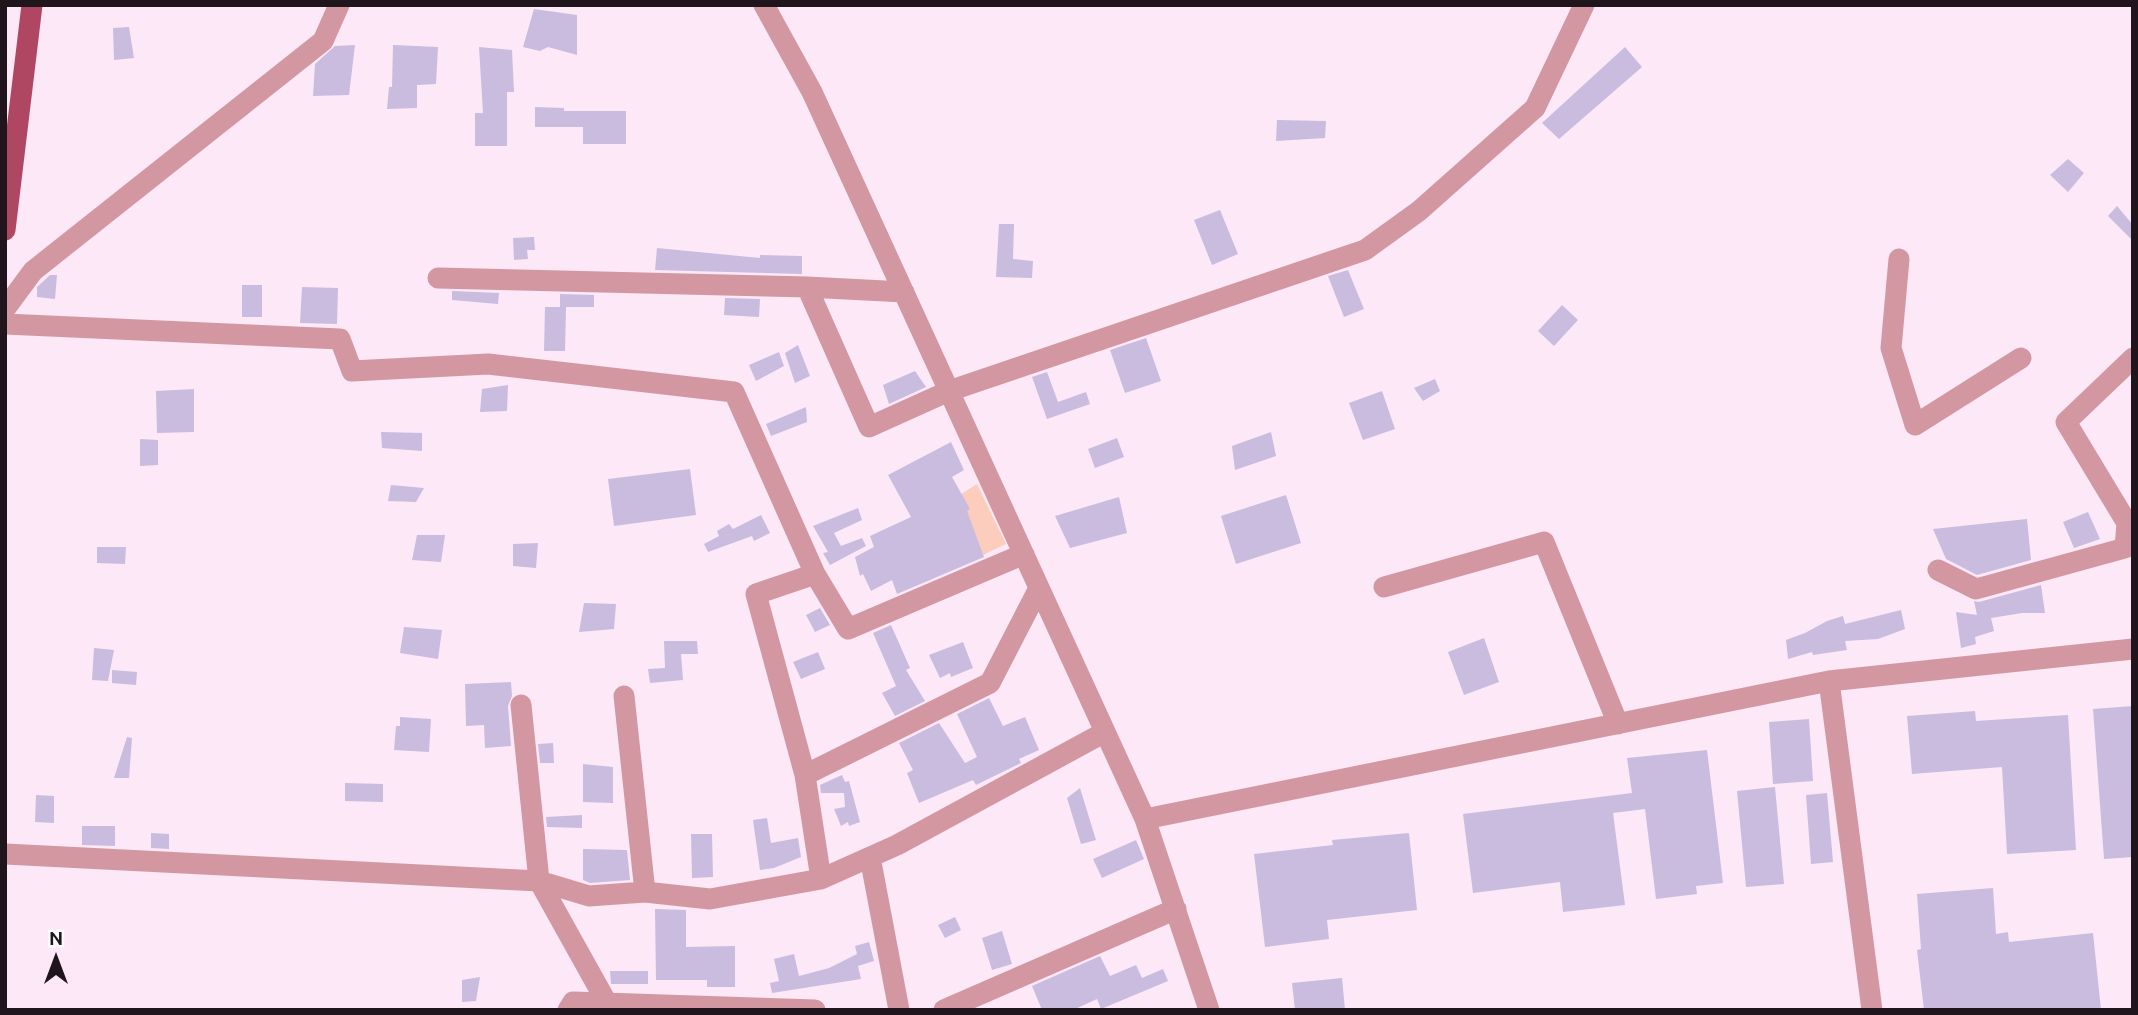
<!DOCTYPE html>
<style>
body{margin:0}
#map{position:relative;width:2138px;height:1015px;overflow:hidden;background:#fce8f7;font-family:Ubuntu,sans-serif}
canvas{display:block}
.frame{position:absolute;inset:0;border:7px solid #20141d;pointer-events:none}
.north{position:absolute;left:21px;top:924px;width:70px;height:70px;-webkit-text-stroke:5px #fcfcfc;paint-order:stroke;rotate:0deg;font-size:19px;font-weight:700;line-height:28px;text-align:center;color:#20141d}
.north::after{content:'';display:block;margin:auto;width:24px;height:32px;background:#20141d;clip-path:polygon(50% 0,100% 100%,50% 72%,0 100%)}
</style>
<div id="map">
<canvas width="2138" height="1015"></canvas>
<div class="frame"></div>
<div class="north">N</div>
</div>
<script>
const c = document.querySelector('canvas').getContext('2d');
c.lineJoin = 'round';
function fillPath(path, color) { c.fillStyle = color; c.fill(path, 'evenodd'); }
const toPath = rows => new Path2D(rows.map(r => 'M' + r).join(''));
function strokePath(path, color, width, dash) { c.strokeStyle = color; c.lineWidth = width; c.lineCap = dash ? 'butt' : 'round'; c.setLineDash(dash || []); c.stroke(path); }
fillPath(toPath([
 [977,484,1006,544,983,555,900,557,961,494]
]), '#fccdbd');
fillPath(toPath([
 [534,9,577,15,577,55,548,47,540,51,523,47],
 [129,27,134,58,114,60,113,28],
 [355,45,349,95,313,96,315,64,335,46],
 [393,45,438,47,436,84,417,85,417,108,387,109,389,87,392,87],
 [479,47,512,50,514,92,507,92,507,146,475,146,475,113,483,113],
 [1625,47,1642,67,1559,139,1542,123],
 [535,107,564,108,564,111,626,111,626,144,583,144,583,127,535,127],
 [1277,120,1326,121,1325,138,1276,141],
 [2068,159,2084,173,2068,192,2050,175],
 [2117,206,2133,225,2133,241,2108,216],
 [1220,210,1238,254,1212,265,1194,220],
 [999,224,1014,224,1013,259,1033,261,1032,278,996,277],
 [534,237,535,250,527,250,528,259,514,260,513,238],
 [657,248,760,258,760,255,802,256,802,274,655,270],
 [1348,270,1364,309,1344,317,1328,276],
 [50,275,57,275,55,299,37,297,37,287],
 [242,285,262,285,262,317,242,317],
 [302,287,338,288,337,324,300,323],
 [452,291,499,293,498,304,452,300],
 [560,294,594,295,594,307,566,307,565,351,544,351,545,307,560,307],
 [725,298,760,299,759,317,724,315],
 [1562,305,1578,320,1554,346,1538,331],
 [1146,338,1161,381,1125,393,1110,350],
 [798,345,810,376,795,383,785,353],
 [779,352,784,366,756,381,749,365],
 [915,371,926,387,889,404,883,385],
 [1047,372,1058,402,1086,392,1090,404,1047,419,1032,377],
 [1435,379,1440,391,1423,401,1414,388],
 [508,385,507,411,480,412,482,389],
 [194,389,194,432,157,433,156,391],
 [1382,391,1395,429,1363,440,1349,403],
 [806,407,807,422,771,436,766,424],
 [381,432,422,433,422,451,382,448],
 [1271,432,1276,456,1235,470,1232,446],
 [1117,438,1124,457,1095,468,1088,449],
 [140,439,158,440,158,465,140,466],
 [951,442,964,470,952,477,970,509,967,511,984,557,897,594,892,580,871,591,863,574,860,576,855,557,874,547,870,536,911,517,888,475],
 [690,469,696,515,614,526,608,479],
 [391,485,424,488,416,502,388,501],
 [1286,495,1301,543,1236,564,1221,516],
 [1119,497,1127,533,1070,548,1055,516],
 [858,508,862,520,834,533,841,546,862,538,866,546,830,565,823,553,828,552,813,526],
 [2088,512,2100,539,2074,548,2063,522],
 [761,515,770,533,754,541,752,536,708,552,704,544,719,536,717,531,729,524,733,529],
 [2027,519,2031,560,1977,575,1946,559,1933,529],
 [417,535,445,535,441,562,412,560],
 [538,543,536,568,513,566,513,544],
 [97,547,126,547,125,564,97,563],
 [2041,585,2045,613,2022,613,1991,618,1994,631,1975,637,1976,644,1961,648,1956,612,1977,615,1974,601,1979,602],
 [584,603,616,604,614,629,579,632],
 [820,608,830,625,815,632,806,615],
 [1901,610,1905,629,1878,639,1845,641,1847,650,1813,655,1812,652,1788,659,1786,640,1805,633,1827,621,1843,616,1845,624],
 [891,625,910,668,906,670,925,701,895,716,882,693,896,686,873,633],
 [404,627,442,630,438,659,400,653],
 [1484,638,1499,682,1464,695,1448,652],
 [664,641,697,641,698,654,681,654,683,680,650,683,648,669,665,668],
 [963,642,973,668,951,677,950,673,940,678,929,655],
 [94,648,114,650,108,681,92,680],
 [818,652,825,669,801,679,793,662],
 [112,670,137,672,136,685,112,683],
 [511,682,512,696,508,706,511,746,485,748,484,725,466,726,465,684],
 [989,698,1003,726,1025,717,1039,750,1019,759,1021,763,976,785,973,780,919,803,907,773,913,770,899,743,939,723,965,763,977,757,957,714],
 [2133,706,2133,857,2104,859,2093,709],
 [1975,711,1976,721,2068,715,2076,850,2007,854,2002,767,1912,774,1907,716],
 [400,717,431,719,429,752,394,750,396,726,400,726],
 [1809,719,1813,781,1773,784,1769,722],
 [127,737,132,738,129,778,114,778],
 [553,743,554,763,540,763,538,744],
 [1707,750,1723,883,1696,886,1697,894,1656,899,1645,809,1613,813,1625,905,1563,912,1560,882,1473,893,1463,814,1632,793,1627,758],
 [583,764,613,767,613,803,583,802],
 [842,775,845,782,849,781,860,822,849,826,848,822,841,826,834,809,845,807,844,793,821,793,820,785],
 [345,783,383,784,383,802,345,801],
 [1775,787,1784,884,1746,887,1737,791],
 [1080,788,1096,840,1081,844,1067,798],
 [1827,793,1833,862,1811,864,1806,795],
 [36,795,54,796,54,823,35,822],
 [582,815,582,828,547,827,546,817],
 [767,818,771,843,798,838,801,857,774,868,760,870,753,820],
 [82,826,115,826,115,846,82,845],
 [151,833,169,834,169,849,151,848],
 [1409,833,1417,910,1327,920,1329,939,1265,947,1254,854,1333,845,1332,840],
 [691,834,712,834,713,877,692,878],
 [1136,840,1144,859,1102,878,1093,859],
 [583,849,627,850,630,880,590,883,583,880],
 [1993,888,1996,934,2008,932,2009,942,2093,933,2101,1010,1924,1010,1917,950,1921,949,1917,894],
 [655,909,686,910,686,947,735,946,735,987,707,987,707,980,656,980],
 [955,917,961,930,945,938,938,925],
 [1002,931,1012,964,992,970,982,938],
 [869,942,874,961,858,966,861,979,772,993,770,983,779,981,774,959,794,954,799,976,829,968,857,954,855,946],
 [1100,956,1110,976,1136,965,1142,978,1163,969,1168,981,1101,1009,1097,999,1073,1010,1042,1010,1032,986],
 [610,971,648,971,648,984,611,984],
 [480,977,476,1001,462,1002,462,980],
 [1342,978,1345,1010,1295,1010,1292,983]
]), '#c9bcdf');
strokePath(toPath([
 [764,5,812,92,1145,819],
 [1899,259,1891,348,1915,425,2021,358],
 [438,278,807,287,904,292],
 [807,287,869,427,949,391,1365,250,1419,211,1535,108,1584,5],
 [5,309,33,271,323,41,339,5],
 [5,324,340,339,352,371,488,364,734,392,815,574,848,629,1024,554],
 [1938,570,1976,589,2125,548,2127,523,2066,422,2133,358],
 [1384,587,1544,542,1618,724],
 [1829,681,1872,1010],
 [624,696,645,892],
 [521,705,539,881,589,896,645,892,710,899,821,879,897,845,1105,732],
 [805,775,756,594,815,574],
 [5,854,539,881,607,1003,608,1010],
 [870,857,899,1010],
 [821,879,805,775,990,683,1039,588],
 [568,1010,573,1002,815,1010],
 [944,1010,1176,909],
 [1209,1010,1145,819,1829,681,2133,649]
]), '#d397a2', 21);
strokePath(toPath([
 [5,230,32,5]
]), '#b04762', 21);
</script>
